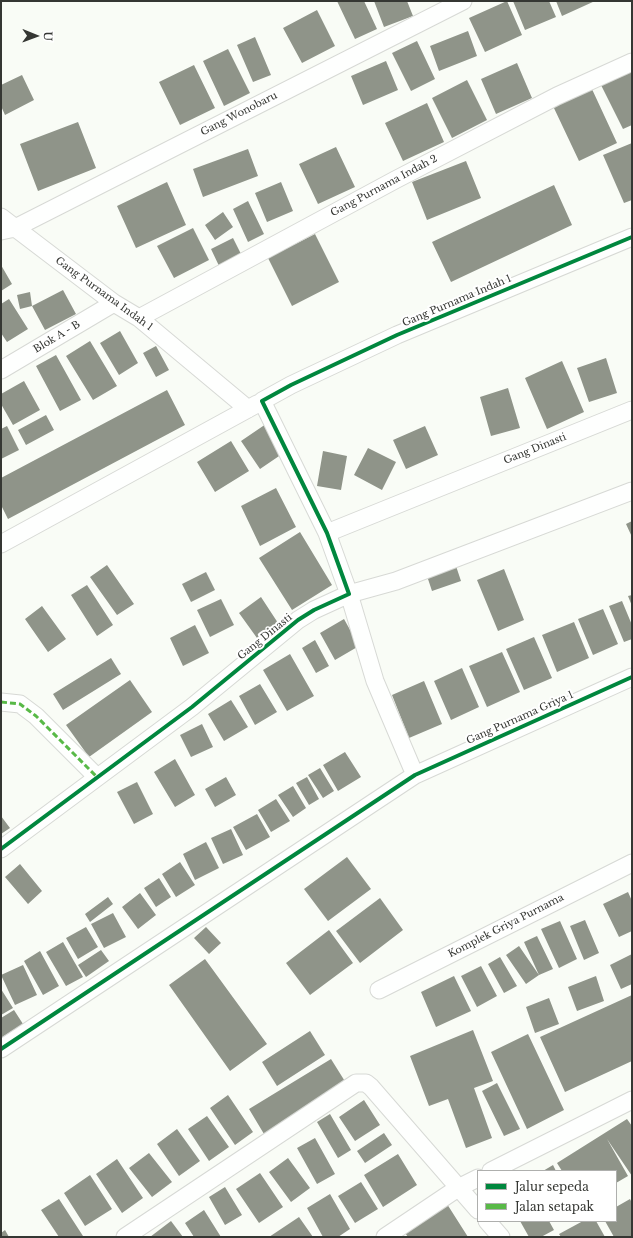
<!DOCTYPE html>
<style>
body{margin:0}
#map{position:relative;width:633px;height:1238px;overflow:hidden;background:#f9fcf6;font-family:"Libre Baskerville",serif}
canvas{display:block}
.frame{position:absolute;inset:0;border:2px solid #353733;pointer-events:none}
.legend{position:absolute;left:477px;top:1170px;width:140px;height:52px;box-sizing:border-box;background:#fff;border:1px solid #aeafad;margin:0;padding:5px 7px;list-style:none;font-size:12px;color:#353733}
.legend li{display:flex;align-items:center;gap:8px;height:20px}
.legend b{width:20px;border:1px solid #aeafad}
.north{position:absolute;left:16px;top:16px;width:40px;height:40px;-webkit-text-stroke:3px #fff;paint-order:stroke;rotate:91deg;font-size:11px;font-weight:700;line-height:16px;text-align:center;color:#353733}
.north::after{content:'';display:block;margin:auto;width:14px;height:18px;background:#353733;clip-path:polygon(50% 0,100% 100%,50% 72%,0 100%)}
</style>
<div id="map">
<canvas width="633" height="1238"></canvas>
<div class="frame"></div>
<ul class="legend">
<li><b style="height:5px;background:#00873e"></b>Jalur sepeda</li>
<li><b style="height:5px;background:#58b947"></b>Jalan setapak</li>
</ul>
<div class="north">U</div>
</div>
<script>
const c = document.querySelector('canvas').getContext('2d');
c.lineJoin = 'round';
function fillPath(path, color) { c.fillStyle = color; c.fill(path, 'evenodd'); }
const toPath = rows => new Path2D(rows.map(r => 'M' + r).join(''));
function strokePath(path, color, width, dash) { c.strokeStyle = color; c.lineWidth = width; c.lineCap = dash ? 'butt' : 'round'; c.setLineDash(dash || []); c.stroke(path); }
function label(font, color, halo, rows, align = 'center') {
  c.font = font + ' "Libre Baskerville",serif'; c.lineWidth = 4; c.setLineDash([]); c.textBaseline = 'middle'; c.strokeStyle = halo; c.fillStyle = color; for (const [text, x, y, turn = 0] of rows) {
    c.save(); c.translate(x, y); c.rotate((+turn || 0) * Math.PI / 180); c.textAlign = isNaN(turn) ? turn : align; if (halo) c.strokeText(text, 0, 0); c.fillText(text, 0, 0); c.restore();
  }
}
fillPath(toPath([
 [337,1,364,1,377,29,355,39],
 [374,1,407,1,413,16,384,27],
 [507,1,522,35,485,52,469,18],
 [513,1,549,1,556,17,525,30],
 [556,1,595,1,562,16],
 [317,10,335,46,302,63,283,28],
 [468,31,477,56,439,71,430,46],
 [255,37,271,75,253,82,237,45],
 [417,41,435,79,411,91,392,53],
 [228,49,250,93,224,106,203,61],
 [386,61,398,90,363,105,351,76],
 [517,63,532,98,496,114,481,79],
 [194,65,215,108,180,125,159,82],
 [632,69,632,125,623,129,601,85],
 [22,75,34,100,5,115,1,106,1,85],
 [467,80,487,120,452,138,432,98],
 [591,87,617,143,579,161,553,106],
 [427,103,444,142,403,161,385,123],
 [78,122,96,168,38,191,20,144],
 [632,143,632,200,624,203,603,155],
 [336,147,355,187,318,204,299,164],
 [248,149,258,176,203,197,193,169],
 [466,161,481,198,427,220,412,182],
 [167,182,186,225,136,248,117,206],
 [281,182,293,211,267,222,255,193],
 [554,185,572,225,451,282,432,242],
 [248,201,264,234,248,242,233,209],
 [223,212,233,227,215,240,205,225],
 [193,228,209,260,174,278,157,246],
 [315,234,339,282,292,306,268,258],
 [233,238,242,256,220,268,211,249],
 [1,265,12,284,1,291],
 [63,290,76,314,45,330,32,306],
 [30,292,32,306,20,309,17,295],
 [9,299,28,329,7,342,1,333,1,304],
 [120,331,138,363,119,375,100,343],
 [90,341,117,386,93,400,66,356],
 [156,346,169,370,156,377,143,353],
 [56,355,81,400,60,411,36,366],
 [606,358,617,393,589,402,577,368],
 [562,361,584,412,547,429,525,378],
 [24,381,40,410,13,425,1,404,1,394],
 [508,388,520,428,491,436,480,397],
 [167,390,185,425,8,519,1,505,1,478],
 [46,415,54,430,26,445,18,430],
 [266,424,285,452,260,469,241,441],
 [7,426,19,450,1,459,1,429],
 [425,426,438,455,406,469,393,440],
 [231,441,249,471,215,492,197,462],
 [368,448,396,462,382,490,354,475],
 [323,451,347,456,341,490,317,486],
 [276,488,296,527,260,546,241,506],
 [632,521,632,537,626,524],
 [300,532,332,585,292,610,259,558],
 [107,565,134,604,117,615,90,577],
 [456,566,461,581,432,591,427,576],
 [504,569,524,620,498,631,477,580],
 [206,572,215,590,191,602,182,584],
 [87,585,113,625,97,636,71,595],
 [632,595,632,606,628,596],
 [261,597,278,623,257,638,239,613],
 [221,599,234,625,210,637,197,610],
 [622,601,632,625,632,639,624,642,609,606],
 [42,606,66,639,48,652,25,619],
 [603,609,618,644,593,655,578,619],
 [344,619,359,646,335,660,320,633],
 [574,622,589,658,557,672,542,635],
 [195,625,209,653,183,666,170,638],
 [534,637,552,678,524,690,506,649],
 [315,640,329,666,316,673,302,648],
 [502,652,520,692,487,707,469,666],
 [290,654,314,696,287,711,263,670],
 [111,658,121,674,63,710,53,694],
 [462,668,479,707,451,720,434,681],
 [130,680,152,712,89,757,66,725],
 [424,681,442,724,409,738,392,695],
 [260,684,277,712,255,725,239,696],
 [231,700,248,727,224,741,208,714],
 [202,724,213,747,191,757,180,735],
 [345,752,361,777,338,791,323,765],
 [175,759,195,795,175,807,154,772],
 [320,768,334,791,323,798,308,775],
 [226,777,236,795,215,807,205,789],
 [307,777,319,799,309,805,296,783],
 [137,782,153,814,134,824,117,792],
 [293,786,306,808,293,817,278,795],
 [276,799,290,821,271,832,258,810],
 [257,814,270,837,246,850,233,827],
 [1,816,10,828,1,834],
 [231,829,243,855,223,864,211,838],
 [206,842,219,868,195,880,183,854],
 [347,857,371,889,328,921,304,889],
 [180,862,195,885,176,897,162,874],
 [20,864,42,891,28,904,5,877],
 [159,878,171,897,156,907,144,888],
 [628,892,632,901,632,931,619,937,603,904],
 [140,893,156,915,138,929,122,907],
 [108,897,113,904,90,922,85,914],
 [380,898,403,930,360,963,336,931],
 [113,913,126,937,104,948,91,924],
 [585,920,599,953,584,960,570,926],
 [560,921,577,959,559,968,541,929],
 [86,927,98,947,78,959,66,938],
 [206,927,221,943,209,954,194,938],
 [329,930,353,963,310,995,286,963],
 [537,936,553,969,539,975,524,942],
 [63,942,83,977,66,986,46,952],
 [519,946,539,975,526,984,506,955],
 [101,950,109,961,86,977,78,965],
 [40,951,59,986,43,995,24,961],
 [632,954,632,984,621,989,610,965],
 [500,957,517,986,504,993,488,964],
 [205,959,267,1044,230,1071,169,985],
 [23,965,37,995,15,1005,1,975],
 [481,966,497,996,477,1007,461,976],
 [454,976,471,1011,436,1027,421,992],
 [596,976,604,1001,577,1011,568,987],
 [1,989,13,1008,1,1015],
 [632,995,632,1061,565,1092,540,1037],
 [549,998,559,1024,535,1033,526,1007],
 [14,1010,23,1024,1,1038,1,1018],
 [473,1030,493,1081,474,1088,492,1138,466,1148,448,1099,429,1106,410,1056],
 [310,1031,325,1055,277,1086,262,1062],
 [528,1034,564,1110,527,1129,491,1052],
 [331,1059,346,1083,264,1134,249,1109],
 [497,1083,520,1129,504,1136,482,1091],
 [228,1095,253,1132,235,1145,210,1108],
 [364,1100,380,1125,355,1141,339,1117],
 [330,1114,351,1150,338,1158,317,1122],
 [207,1116,229,1147,209,1161,188,1129],
 [627,1119,632,1126,632,1176,607,1139,628,1176,616,1183,616,1171,562,1171,557,1163],
 [177,1129,200,1161,179,1176,157,1144],
 [384,1133,392,1145,365,1163,357,1151],
 [315,1138,335,1174,317,1184,297,1148],
 [149,1153,172,1182,152,1197,129,1168],
 [398,1154,417,1185,383,1207,364,1175],
 [288,1158,310,1188,291,1202,269,1172],
 [117,1159,143,1198,122,1213,96,1174],
 [553,1165,556,1171,543,1171],
 [260,1173,283,1207,259,1223,236,1189],
 [90,1175,112,1209,85,1226,64,1193],
 [361,1182,378,1209,355,1223,338,1196],
 [225,1187,242,1215,225,1225,209,1197],
 [330,1194,350,1229,338,1237,323,1237,307,1208],
 [59,1199,83,1236,81,1237,59,1237,41,1210],
 [630,1199,632,1203,632,1237,614,1237,605,1221,616,1221,616,1207],
 [447,1204,468,1237,408,1237,405,1233],
 [204,1210,221,1237,194,1237,185,1223],
 [299,1217,313,1237,269,1237],
 [171,1221,183,1237,150,1237],
 [520,1221,549,1221,554,1230,541,1237,529,1237],
 [583,1221,596,1221,605,1237,561,1237,559,1234],
 [5,1230,9,1237,1,1237,1,1233]
]), '#8f9489');
const street = toPath([
 [1,217,114,303,139,318,248,409],
 [1,231,15,228,463,1],
 [139,318,395,180,557,96,632,62],
 [1,370,114,303],
 [327,533,632,410],
 [1,544,257,404],
 [1,702,20,704,36,716,97,777],
 [415,775,375,681,349,594,396,581,632,491],
 [1,849,192,707,298,620,314,610,349,594,327,533,262,401,291,385,397,335,632,237],
 [379,990,632,863],
 [1,1049,415,775,632,677],
 [491,1171,632,1100],
 [487,1221,501,1237],
 [125,1237,356,1083,366,1083,371,1087,478,1210],
 [385,1237,458,1188,478,1178]
]);
strokePath(street, '#d7d9d5', 19);
strokePath(street, '#fefffe', 17);
strokePath(toPath([
 [1,702,20,704,36,716,97,777]
]), '#58b947', 3, [6, 3]);
strokePath(toPath([
 [1,849,192,707,298,620,314,610,349,594,327,533,262,401,291,385,397,335,632,237],
 [1,1049,415,775,632,677]
]), '#00873e', 4);
label('10px', '#353733', '#fff', [
 ["Gang Wonobaru",239,114,-27],
 ["Gang Purnama Indah 2",384,186,-28],
 ["Gang Purnama Indah 1",104,294,36],
 ["Gang Purnama Indah 1",457,301,-23],
 ["Blok A - B",57,337,-31],
 ["Gang Dinasti",535,449,-22],
 ["Gang Dinasti",265,637,-39],
 ["Gang Purnama Griya 1",520,718,-24],
 ["Komplek Griya Purnama",506,926,-27]
]);
</script>
